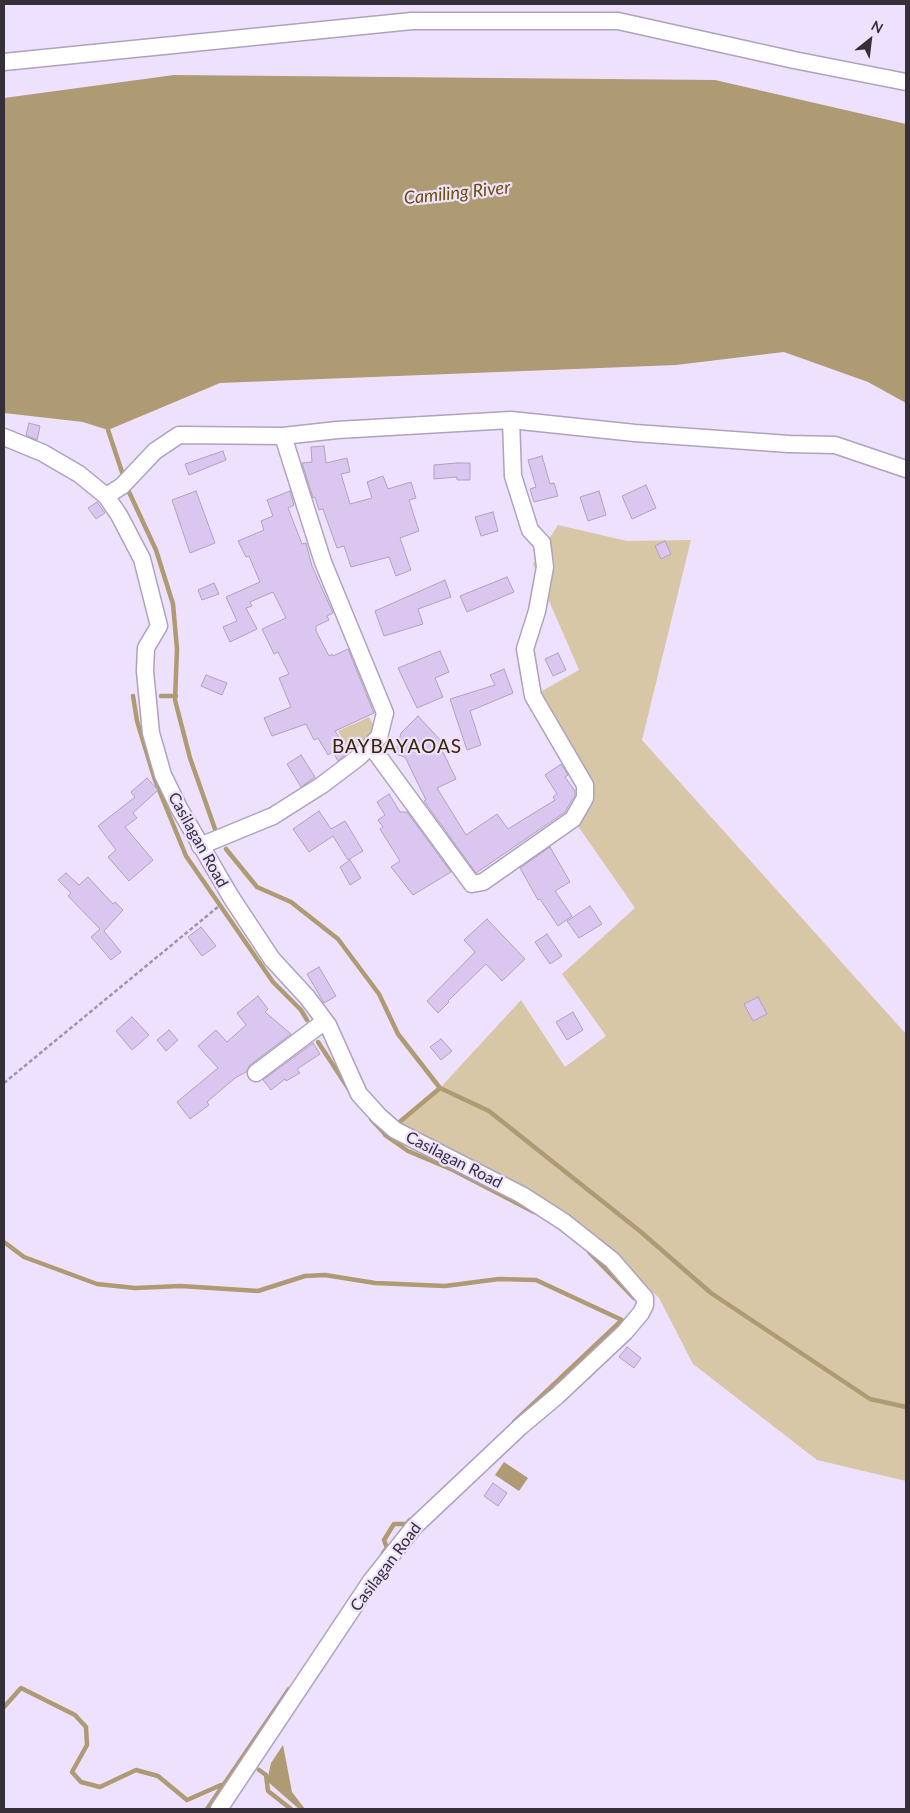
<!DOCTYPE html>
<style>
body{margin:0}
#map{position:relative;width:910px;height:1813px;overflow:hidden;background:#eee1fd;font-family:Lato,sans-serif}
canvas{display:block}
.frame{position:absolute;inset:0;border:5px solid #352f3a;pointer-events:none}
.north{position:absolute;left:845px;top:15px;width:50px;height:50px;-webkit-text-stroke:4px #eee1fd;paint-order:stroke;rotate:29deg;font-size:14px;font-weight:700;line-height:20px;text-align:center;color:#352f3a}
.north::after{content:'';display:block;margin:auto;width:18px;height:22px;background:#352f3a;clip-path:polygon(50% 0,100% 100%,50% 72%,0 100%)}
</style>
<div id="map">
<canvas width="910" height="1813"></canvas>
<div class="frame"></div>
<div class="north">N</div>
</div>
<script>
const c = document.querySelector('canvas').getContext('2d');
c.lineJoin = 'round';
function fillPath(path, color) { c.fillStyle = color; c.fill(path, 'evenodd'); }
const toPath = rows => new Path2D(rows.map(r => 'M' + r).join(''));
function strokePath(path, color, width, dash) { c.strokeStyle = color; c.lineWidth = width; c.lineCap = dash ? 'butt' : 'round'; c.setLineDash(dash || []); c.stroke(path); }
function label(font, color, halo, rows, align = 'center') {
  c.font = font + ' Lato,sans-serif'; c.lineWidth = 4.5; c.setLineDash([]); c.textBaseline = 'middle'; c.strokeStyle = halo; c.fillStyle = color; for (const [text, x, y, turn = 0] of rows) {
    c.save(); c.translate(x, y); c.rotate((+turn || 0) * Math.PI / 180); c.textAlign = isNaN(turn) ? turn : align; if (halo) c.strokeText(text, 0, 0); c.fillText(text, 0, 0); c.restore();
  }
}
fillPath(toPath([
 [558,525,627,541,691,540,642,740,906,1034,906,1481,817,1460,693,1364,659,1298,620,1260,393,1128,440,1088,521,1000,565,1067,606,1036,562,974,635,908,573,819,585,798,533,696,579,670,533,564],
 [369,717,378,735,348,750,338,731]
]), '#d7c7a7');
fillPath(toPath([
 [174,75,715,80,906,124,906,403,868,382,784,352,676,365,220,383,108,430,83,422,4,413,4,98],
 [504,1462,528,1478,519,1491,495,1475],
 [283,1745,292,1792,305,1809,299,1809,267,1781,271,1763]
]), '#ae9b73');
strokePath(toPath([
 [108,430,122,472],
 [129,492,156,550,173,604,177,649,175,700,190,758,215,829],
 [133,696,137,721,155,780,186,856,273,982,301,1010,307,1020],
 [161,696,176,696],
 [226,849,257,887,291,902,338,939,379,994,398,1034,440,1088],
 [318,1042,350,1091],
 [371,1119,385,1134],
 [396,1125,440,1088,489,1111,641,1232,711,1293,870,1399,906,1407],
 [385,1135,408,1151,453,1170,534,1212],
 [4,1242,24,1257,97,1284,135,1288,181,1286,258,1291,305,1276,325,1275,375,1283,445,1286,499,1279,536,1280,622,1320,514,1422],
 [589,1252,634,1298],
 [383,1553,387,1548,384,1540,394,1524,406,1524,410,1520],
 [4,1707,21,1688,75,1715,86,1727,87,1745,72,1772,81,1782,100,1787,136,1770,158,1776,187,1800,221,1785],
 [259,1770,266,1775,268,1791,291,1809],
 [207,1809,289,1689]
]), '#ae9b73', 4.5);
const building = toPath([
 [29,423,40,426,37,440,26,435,29,423],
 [324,446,326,463,347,458,350,472,341,474,350,504,372,498,367,482,383,476,388,489,411,482,416,498,409,500,419,531,400,538,411,570,396,576,389,557,351,567,344,546,337,548,323,509,319,510,315,497,313,498,302,463,312,462,311,447,324,446],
 [223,451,226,460,189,475,185,464,223,451],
 [542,456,550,484,554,483,558,496,534,502,530,489,536,487,528,460,542,456],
 [457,463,470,463,470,480,457,480,457,477,434,479,434,465,457,463],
 [646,485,656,508,632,519,622,496,646,485],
 [196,491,215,543,190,553,172,500,196,491],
 [290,491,294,505,288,508,302,544,306,543,312,566,333,613,327,616,329,620,316,626,316,631,329,656,332,654,333,656,348,649,374,713,335,731,348,752,338,761,333,752,328,755,318,738,314,740,306,724,272,736,264,718,291,707,279,678,289,674,278,652,274,654,262,629,286,618,273,592,250,602,252,606,246,608,257,629,230,642,223,627,237,621,226,597,260,582,249,556,246,557,238,541,264,530,261,521,273,516,267,500,290,491],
 [599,491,606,515,588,521,580,497,599,491],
 [97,502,105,513,96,519,88,508,97,502],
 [493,512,498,531,481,536,475,517,493,512],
 [665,541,671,554,661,559,655,546,665,541],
 [507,577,514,592,467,612,460,596,507,577],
 [445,580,451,597,418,609,423,624,384,636,375,611,445,580],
 [214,583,219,594,202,600,198,590,214,583],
 [440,651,449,672,435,678,443,697,417,708,398,668,440,651],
 [558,653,566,670,553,676,545,659,558,653],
 [504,669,513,693,470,711,481,745,467,750,450,699,495,685,490,675,504,669],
 [206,675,227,683,222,695,201,686,206,675],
 [418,716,443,743,440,746,456,779,437,788,466,835,497,814,508,829,555,800,553,797,557,794,545,775,561,764,568,775,565,777,575,791,575,795,565,812,476,873,424,801,426,800,405,757,395,754,401,733,418,716],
 [301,755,315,777,301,787,287,764,301,755],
 [147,778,158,790,133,813,137,818,125,827,153,860,129,881,108,857,116,850,98,826,135,797,131,792,147,778],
 [389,794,400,812,407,812,451,872,413,895,391,867,400,861,380,829,383,827,378,820,385,815,377,802,389,794],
 [319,811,331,829,345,821,363,851,348,860,333,836,309,852,293,829,319,811],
 [550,847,570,882,555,891,572,916,558,926,540,899,538,900,520,868,550,847],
 [350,860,361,878,350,885,340,867,350,860],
 [66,873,79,885,88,877,113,904,115,902,123,910,104,931,121,952,111,960,91,937,100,929,68,896,71,893,58,880,66,873],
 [590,906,602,924,579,938,567,921,590,906],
 [487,919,525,959,502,981,486,964,448,1001,449,1002,438,1013,427,1001,475,952,464,940,487,919],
 [201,927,216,946,202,956,188,937,201,927],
 [547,934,562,956,550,964,535,942,547,934],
 [319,967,336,996,324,1003,307,974,319,967],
 [258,996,268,1009,265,1012,291,1034,250,1065,246,1072,235,1078,207,1102,209,1105,190,1119,177,1102,218,1068,198,1046,216,1030,227,1042,246,1025,237,1013,258,996],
 [758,997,767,1014,753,1021,744,1004,758,997],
 [573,1012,583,1030,567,1040,556,1022,573,1012],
 [132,1017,149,1035,132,1050,116,1031,132,1017],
 [169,1030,178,1040,166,1051,157,1040,169,1030],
 [441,1039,452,1051,441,1060,430,1047,441,1039],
 [313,1043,320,1054,297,1069,300,1073,286,1081,285,1079,271,1090,263,1080,313,1043],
 [627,1347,641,1358,634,1368,619,1357,627,1347],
 [493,1483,507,1493,498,1506,484,1496,493,1483]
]);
fillPath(building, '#dac6ef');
strokePath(building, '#afa2bd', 1);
const minor = toPath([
 [4,62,412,21,618,21,794,60,906,82],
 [511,420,635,433,789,444,835,445,906,469],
 [4,437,43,453,79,474,106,496,119,515,142,559,159,626,146,648,145,671,151,733,163,775,179,808,231,897,272,959,307,997,328,1025,359,1094,379,1116,395,1130,522,1195,564,1222,612,1260,645,1298,645,1305,641,1313,625,1332,557,1396,520,1427,414,1527,371,1581,219,1809],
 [106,496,122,486,155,451,179,435,283,436,337,430,511,420,513,476,530,530,542,543,545,567,537,611,525,649,533,696,585,785,585,798,573,819,483,882,472,884,371,746],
 [200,846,273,816,322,785,359,757,379,737,385,713,323,562,283,436],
 [256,1073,325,1021]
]);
strokePath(minor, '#afa2bd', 19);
strokePath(toPath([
 [4,1083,219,906]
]), '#9f95aa', 2.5, [4, 2.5]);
strokePath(minor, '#fff', 16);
label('16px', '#352f3a', '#eee1fd', [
 ["Casilagan Road",198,840,61],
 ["Casilagan Road",454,1160,27],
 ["Casilagan Road",386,1567,-53]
]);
label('italic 18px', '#6a4f05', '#eee1fd', [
 ["Camiling River",457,193,-6]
]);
c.letterSpacing = '1px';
label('19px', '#372600', '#eee1fd', [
 ["BAYBAYAOAS",397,747]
]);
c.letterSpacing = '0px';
</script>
